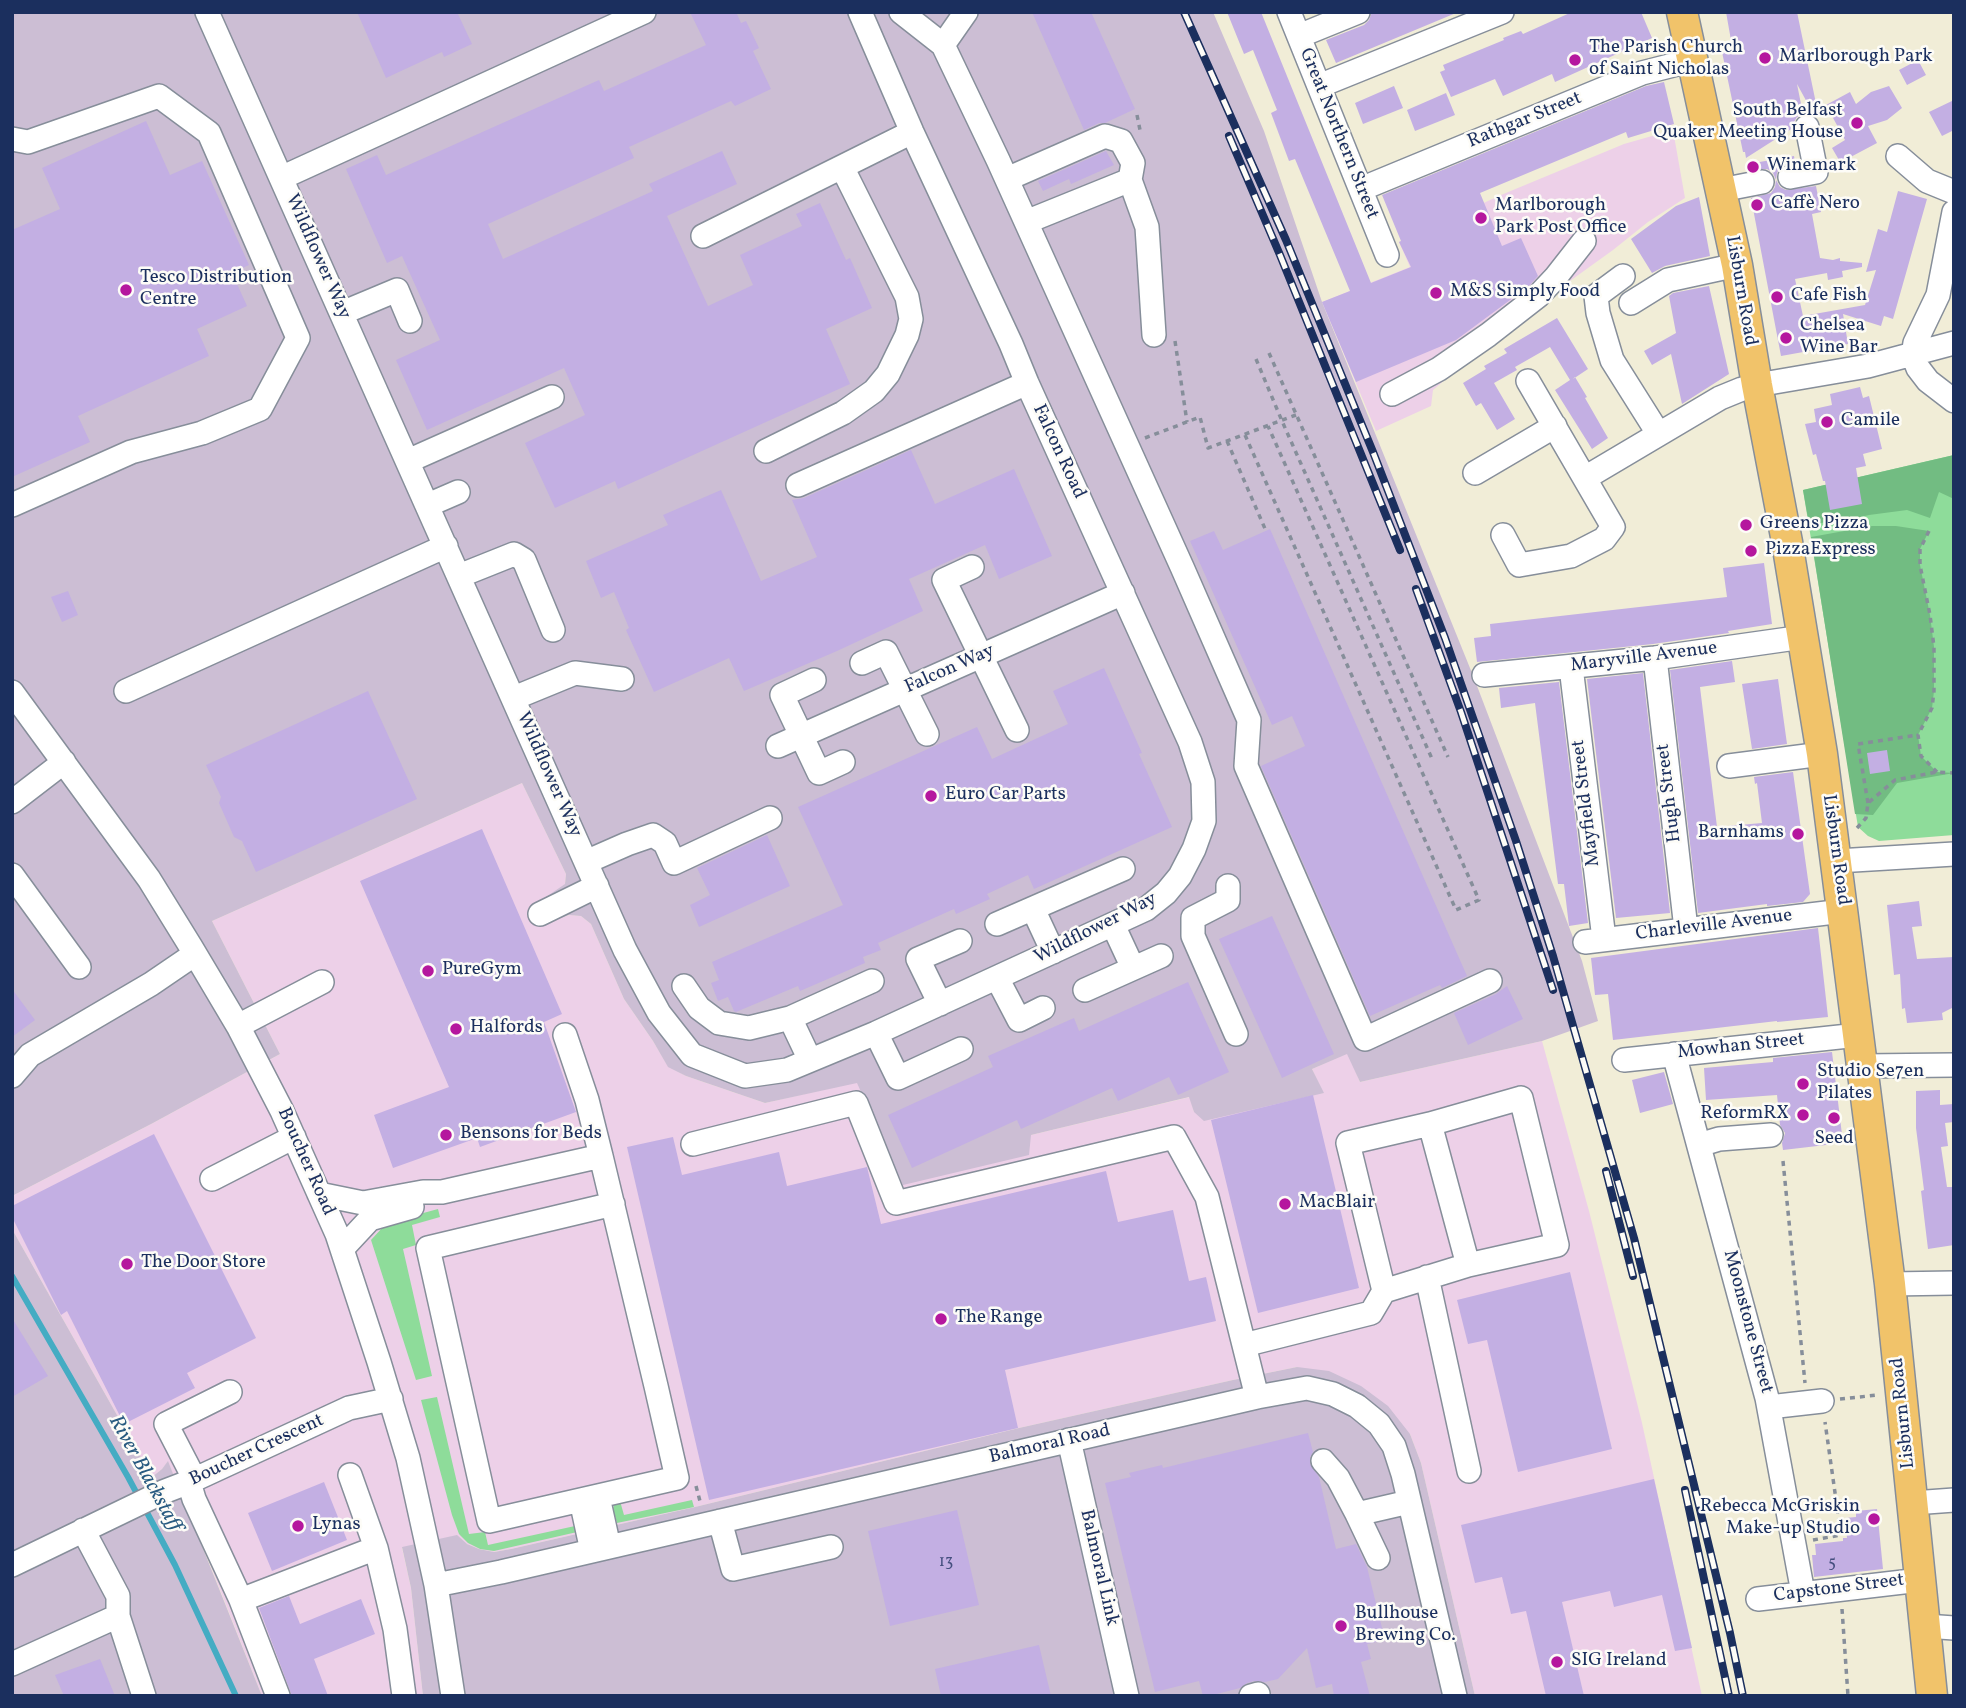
<!DOCTYPE html>
<meta charset="utf-8">
<style>
body{margin:0}
#map{position:relative;width:1966px;height:1708px;overflow:hidden;background:#f1edd7;font-family:Vollkorn,serif}
canvas{display:block}
.frame{position:absolute;inset:0;border:14px solid #1b2f5e;pointer-events:none}
</style>
<div id="map">
<canvas width="1966" height="1708"></canvas>
<div class="frame"></div>
</div>
<script>
const c = document.querySelector('canvas').getContext('2d');
c.lineJoin = 'round';
function fillPath(path, color) { c.fillStyle = color; c.fill(path, 'evenodd'); }
const toPath = rows => new Path2D(rows.map(r => 'M' + r).join(''));
function strokePath(path, color, width, dash) { c.strokeStyle = color; c.lineWidth = width; c.lineCap = dash ? 'butt' : 'round'; c.setLineDash(dash || []); c.stroke(path); }
function label(font, color, halo, rows, align = 'center') {
  c.font = font + ' Vollkorn,serif'; c.lineWidth = 5; c.setLineDash([]); c.textBaseline = 'middle'; c.strokeStyle = halo; c.fillStyle = color; for (const [text, x, y, turn = 0] of rows) {
    c.save(); c.translate(x, y); c.rotate((+turn || 0) * Math.PI / 180); c.textAlign = isNaN(turn) ? turn : align; if (halo) c.strokeText(text, 0, 0); c.fillText(text, 0, 0); c.restore();
  }
}
fillPath(toPath([
 [1673,130,1685,198,1648,222,1613,250,1513,322,1433,390,1431,406,1376,431,1322,302,1410,267,1399,242,1501,195,1624,144],
 [522,783,566,874,565,884,553,920,570,915,581,916,591,924,624,999,653,1041,668,1066,686,1076,765,1103,857,1082,1031,1135,1190,1097,1194,1112,1323,1093,1312,1069,1348,1053,1360,1082,1542,1041,1589,1211,1642,1423,1702,1696,1475,1696,1421,1463,1410,1434,1297,1367,1233,1380,1019,1428,695,1507,511,1549,493,1552,479,1549,467,1544,402,1548,411,1588,423,1696,262,1696,190,1514,168,1462,162,1469,152,1477,12,1229,12,1196,153,1123,280,1054,212,921]
]), '#edd0e8');
fillPath(toPath([
 [12,12,1213,12,1264,131,1322,302,1474,678,1582,961,1598,1021,1542,1041,1360,1082,1347,1054,1312,1069,1324,1093,1204,1121,1194,1112,1189,1097,1031,1135,1029,1155,903,1185,857,1083,765,1103,686,1076,668,1067,653,1041,624,999,591,924,581,916,569,915,552,921,543,899,565,884,566,874,522,783,212,921,280,1054,153,1123,12,1196],
 [12,1229,152,1477,162,1469,168,1461,262,1696,12,1696],
 [1297,1367,1329,1371,1361,1386,1388,1406,1410,1434,1421,1463,1475,1696,423,1696,411,1588,402,1547,457,1535,467,1544,479,1549,494,1552,511,1549,695,1507,1019,1428,1233,1380]
]), '#ccbed4');
fillPath(toPath([
 [1954,455,1954,835,1879,841,1868,836,1858,827,1803,490],
 [438,1209,440,1217,412,1225,416,1245,403,1249,432,1376,416,1380,371,1240,383,1227,405,1218],
 [437,1397,469,1534,485,1532,488,1545,575,1526,586,1530,494,1551,480,1549,468,1543,459,1534,452,1515,421,1400],
 [692,1500,694,1507,617,1523,613,1509,614,1504,620,1501,624,1515]
]), '#8edc9a');
fillPath(toPath([
 [1954,455,1954,499,1939,492,1930,518,1907,510,1869,515,1844,521,1809,524,1803,490],
 [1872,526,1896,526,1929,531,1920,549,1920,565,1930,615,1934,647,1934,691,1932,708,1918,735,1921,756,1937,772,1954,773,1897,783,1873,815,1855,814,1811,537]
]), '#72bc82');
strokePath(toPath([
 [12,1276,128,1477,175,1565,236,1696]
]), '#44acc3', 6);
fillPath(toPath([
 [357,12,457,12,472,44,444,57,442,52,386,78],
 [690,12,736,12,741,23,746,21,759,48,753,51,771,89,735,106,731,101,629,147,634,158,488,224,503,259,653,191,649,184,722,151,737,184,667,216,708,306,753,285,740,255,802,226,796,214,820,203,846,260,850,258,872,308,826,329,850,384,618,489,615,481,555,508,525,443,585,415,564,368,427,430,396,360,440,340,402,256,387,263,346,169,377,155,386,175,599,80,604,91,706,45],
 [1032,12,1091,12,1135,109,1105,123,1099,123,1084,130],
 [1227,12,1261,12,1371,283,1411,267,1399,242,1401,241,1382,195,1646,86,1664,82,1674,124,1628,138,1626,132,1480,193,1502,246,1521,238,1538,276,1529,286,1456,340,1356,382,1322,302,1350,291,1295,159,1289,161,1271,113,1277,110,1253,50,1244,54],
 [1372,12,1456,12,1456,13,1336,63,1326,40,1364,25,1369,20],
 [1572,12,1641,12,1652,38,1555,82,1552,74,1503,96,1495,79,1451,97,1440,72,1445,70,1443,65,1504,40,1503,38,1521,31,1523,34],
 [1726,12,1797,12,1818,113,1814,115,1797,84,1803,114,1797,117,1794,122,1793,128,1746,158,1745,152,1743,152,1722,52,1725,51,1724,47,1732,46],
 [1918,60,1926,75,1907,85,1899,70],
 [1394,86,1403,108,1363,124,1355,103],
 [1889,86,1902,108,1887,120,1868,126,1877,143,1845,160,1839,160,1832,148,1845,140,1826,105,1850,92,1856,104,1871,92],
 [1446,93,1455,115,1415,131,1407,110],
 [1954,100,1954,130,1942,136,1929,112],
 [146,121,170,175,202,161,249,265,232,273,247,306,197,329,209,356,78,416,90,442,12,477,12,230,60,209,42,168],
 [1106,151,1114,165,1071,184,1069,179,1043,191,1038,181],
 [1794,156,1795,162,1780,167,1777,173,1776,180,1780,187,1786,190,1816,186,1821,212,1812,214,1820,258,1833,260,1840,258,1840,261,1862,263,1862,267,1842,271,1843,277,1828,280,1827,273,1795,279,1803,316,1865,305,1876,270,1866,272,1878,229,1887,232,1898,191,1927,199,1893,319,1884,316,1881,326,1843,314,1848,344,1781,356,1751,198,1771,193,1775,187,1776,180,1773,173,1767,169,1749,170,1748,164],
 [1699,197,1710,256,1665,266,1652,273,1631,239,1676,206],
 [1709,286,1729,374,1682,404,1671,354,1652,365,1644,351,1676,333,1669,296,1673,293],
 [1557,318,1588,369,1573,379,1575,377,1587,397,1585,398,1608,438,1592,449,1555,390,1570,380,1550,347,1515,367,1517,370,1494,383,1515,419,1497,430,1481,403,1476,406,1463,383,1486,369,1484,366,1507,353,1504,349],
 [1860,387,1863,398,1869,396,1882,449,1863,454,1866,466,1856,468,1862,504,1830,510,1825,481,1823,481,1816,454,1813,455,1805,424,1816,422,1814,409,1832,405,1830,394],
 [911,450,935,504,1014,469,1052,556,999,579,985,545,909,579,923,611,837,651,744,691,729,658,654,692,626,630,629,628,614,592,601,598,586,561,668,525,663,515,721,490,761,581,817,557,792,500,804,498],
 [1270,529,1467,976,1442,988,1440,985,1370,1016,1261,766,1305,746,1292,716,1272,725,1190,541,1214,531,1223,550],
 [1764,563,1772,624,1728,631,1729,633,1653,644,1477,662,1474,638,1491,636,1490,624,1727,597,1723,568],
 [68,591,78,615,62,622,51,597],
 [1732,661,1735,682,1700,687,1717,827,1762,823,1757,783,1755,784,1754,777,1793,772,1810,894,1803,902,1767,906,1767,904,1698,913,1670,670],
 [1104,668,1142,753,1139,754,1172,827,1034,889,1028,875,987,894,990,899,956,914,954,909,878,943,881,950,863,957,865,963,800,991,798,986,736,1012,734,1011,728,997,718,1001,711,983,719,980,712,962,843,905,798,807,977,727,992,759,1068,724,1053,691],
 [1643,673,1670,913,1616,918,1587,679],
 [1778,679,1787,744,1752,749,1742,684],
 [1559,682,1588,923,1569,926,1564,884,1558,884,1535,703,1501,708,1499,688],
 [368,691,417,799,256,872,242,841,234,837,219,803,221,797,206,765],
 [1887,750,1890,771,1870,774,1867,753],
 [482,829,562,1014,544,1022,576,1112,480,1147,477,1138,393,1168,374,1115,449,1087,360,881],
 [767,835,790,886,699,927,690,905,710,895,697,868],
 [1919,901,1922,926,1912,927,1917,959,1954,957,1954,1007,1942,1013,1943,1020,1907,1023,1905,1008,1902,1009,1900,974,1894,975,1887,905],
 [1272,916,1334,1054,1282,1078,1219,939],
 [1818,928,1828,1017,1777,1022,1777,1021,1613,1040,1608,994,1595,995,1591,958],
 [1188,982,1229,1072,1178,1095,1169,1077,1118,1101,1112,1088,1021,1129,1017,1120,912,1168,888,1115,993,1067,988,1056,1074,1018,1079,1031],
 [1507,986,1523,1019,1468,1045,1454,1013,1496,994],
 [12,989,35,1020,12,1037],
 [1832,1052,1843,1143,1783,1150,1782,1143,1785,1133,1780,1125,1777,1095,1706,1100,1704,1068,1773,1062,1773,1058],
 [1664,1072,1673,1104,1640,1113,1632,1080],
 [1940,1090,1940,1105,1954,1104,1954,1122,1945,1123,1948,1146,1941,1147,1947,1187,1954,1187,1954,1245,1928,1249,1921,1191,1924,1190,1916,1128,1916,1091],
 [1313,1095,1359,1288,1258,1313,1211,1120],
 [154,1134,256,1338,187,1373,195,1388,124,1424,67,1311,61,1315,12,1217,12,1206],
 [673,1137,682,1175,779,1152,787,1186,867,1167,881,1224,1106,1171,1118,1222,1173,1210,1189,1281,1206,1277,1216,1321,1005,1370,1018,1428,709,1500,627,1147],
 [1570,1272,1612,1449,1518,1472,1487,1340,1468,1344,1457,1300],
 [12,1318,48,1376,12,1397],
 [1308,1433,1313,1452,1310,1457,1310,1464,1319,1477,1336,1549,1356,1544,1367,1567,1385,1640,1367,1644,1371,1659,1361,1662,1370,1696,1334,1696,1332,1684,1316,1688,1307,1648,1278,1679,1265,1682,1254,1681,1247,1683,1240,1688,1209,1696,1203,1696,1199,1681,1155,1692,1105,1483,1131,1477,1129,1473,1162,1465,1163,1468],
 [1654,1479,1692,1648,1675,1651,1662,1595,1614,1607,1610,1591,1562,1602,1584,1696,1546,1696,1526,1611,1511,1614,1502,1577,1475,1583,1461,1525],
 [324,1482,347,1540,272,1571,248,1513],
 [1877,1509,1883,1569,1814,1577,1812,1555,1816,1555,1815,1544,1843,1541,1843,1538,1847,1538,1845,1518,1856,1517,1856,1511],
 [957,1510,979,1605,890,1626,868,1531],
 [289,1596,300,1624,361,1599,375,1634,314,1659,328,1696,292,1696,259,1608],
 [1039,1645,1051,1696,941,1696,935,1669],
 [100,1659,115,1696,64,1696,55,1675]
]), '#c3afe3');
const minor = toPath([
 [207,12,625,950,659,1013,692,1055,745,1076,787,1070,876,1033,1146,909,1166,893,1180,876,1194,849,1204,821,1203,782,1190,742,1027,383,1011,344,912,132,860,12],
 [901,12,943,45,998,160,1182,567,1249,720,1246,766,1365,1039,1490,981],
 [1289,12,1387,255],
 [1299,36,1358,12],
 [943,45,966,12],
 [1319,86,1502,12],
 [12,139,28,142,159,96,209,133,298,338,260,409,202,433,131,452,12,505],
 [1898,156,1927,181,1954,192],
 [1790,177,1816,172,1807,127],
 [281,178,644,12],
 [1007,179,1105,136,1121,141,1133,163,1130,180,1026,222],
 [1130,180,1147,227,1154,335],
 [1361,189,1642,73,1693,60],
 [1721,190,1762,182],
 [703,236,912,132],
 [1623,276,1596,296,1598,313,1612,360,1658,433],
 [1631,303,1668,280,1737,265],
 [342,313,397,290,410,321],
 [1913,355,1915,343,1938,295,1954,212],
 [1913,355,1918,368,1928,381,1954,401],
 [1392,394,1439,369,1488,335,1538,296,1555,278,1584,241],
 [766,451,843,413,874,391,888,374,907,335,911,319,907,297,842,167],
 [408,461,552,397],
 [1475,473,1555,426],
 [1585,478,1720,398,1742,389,1757,385,1868,366,1954,343],
 [798,485,1027,383],
 [428,505,458,492],
 [1503,535,1519,565,1571,556,1604,539,1613,527,1528,381],
 [972,567,944,580,1017,730],
 [459,576,514,554,524,560,553,630],
 [1655,658,1686,929],
 [862,663,886,652,927,734],
 [1571,667,1604,939],
 [1484,675,1655,658,1803,637],
 [814,680,782,695,819,773,843,762],
 [126,691,446,546],
 [12,692,149,879,191,947,238,1026,282,1111,337,1234,379,1362,408,1458,436,1585,453,1696],
 [514,698,575,673,622,679],
 [778,746,1123,593],
 [1729,766,1822,754],
 [12,802,64,762],
 [1837,861,1954,854],
 [586,862,627,844,653,835,665,843,674,863,770,818],
 [12,875,79,967],
 [1228,886,1228,900,1193,918,1193,936,1236,1034],
 [1033,909,1053,952],
 [540,914,597,886],
 [997,924,1123,869],
 [1113,925,1133,968],
 [1585,942,1843,911],
 [997,978,1019,1020,1043,1008],
 [684,986,699,1008,719,1023,749,1028,790,1018,872,981],
 [1085,990,1161,956],
 [940,1004,918,959,960,941],
 [790,1018,810,1060],
 [238,1026,322,982],
 [876,1033,898,1078,961,1049],
 [565,1035,587,1100,601,1156],
 [1674,1054,1767,1398,1803,1593],
 [1624,1060,1858,1035],
 [1863,1066,1954,1065],
 [12,1076,30,1055,151,984,195,954],
 [693,1144,856,1103,896,1203,1174,1137,1207,1197,1257,1397],
 [1699,1145,1719,1139,1771,1135],
 [212,1179,294,1137],
 [319,1194,363,1203,423,1192,442,1192,601,1156,656,1386,677,1478,489,1521,428,1248,613,1204],
 [342,1249,370,1219,412,1207],
 [1427,1277,1469,1471],
 [1890,1284,1954,1283],
 [1384,1291,1468,1265,1557,1245,1521,1098,1430,1124],
 [1244,1345,1371,1313,1384,1291,1348,1143,1430,1124,1468,1265],
 [1769,1407,1822,1401],
 [1069,1440,1127,1696],
 [1323,1461,1338,1478,1357,1514,1409,1502],
 [195,1480,166,1424,230,1392],
 [189,1482,194,1499,241,1600,376,1548,350,1475],
 [598,1497,609,1547],
 [581,1500,592,1551],
 [1913,1503,1954,1500],
 [1357,1514,1378,1558],
 [720,1521,733,1569,831,1547],
 [83,1530,118,1596,118,1616,144,1696],
 [376,1548,395,1629,404,1696],
 [12,1565,163,1492,189,1482,349,1408,391,1399],
 [436,1585,501,1572,1257,1397,1307,1388,1333,1394,1357,1406,1379,1424,1394,1446,1403,1474,1455,1696],
 [1758,1599,1920,1580],
 [241,1600,278,1696],
 [1925,1626,1954,1628],
 [12,1664,118,1616],
 [1251,1696,1258,1694]
]);
const major = toPath([
 [1682,12,1737,265,1757,385,1787,542,1822,754,1890,1284,1932,1696]
]);
strokePath(minor, '#868e9a', 26);
strokePath(major, '#868e9a', 33);
strokePath(toPath([
 [1137,115,1140,130],
 [1175,341,1187,422],
 [1269,353,1448,757],
 [1256,359,1282,421,1433,761],
 [1245,435,1456,910,1479,900,1268,426],
 [1145,438,1200,417,1208,448,1296,415],
 [1227,441,1266,531],
 [1929,531,1920,549,1920,565,1930,615,1934,647,1934,691,1932,708,1918,735,1921,756,1937,772],
 [1868,803,1858,744,1918,735],
 [1857,828,1866,818,1868,803,1895,780,1937,772,1954,773],
 [1783,1161,1805,1383],
 [1840,1399,1878,1395],
 [696,1486,701,1505],
 [1813,1540,1841,1535,1825,1422],
 [1842,1609,1848,1696]
]), '#868e9a', 3.5, [5, 5]);
strokePath(minor, '#fff', 23);
strokePath(major, '#f1c36a', 30);
const rail = toPath([
 [1184,12,1286,240,1373,452,1445,638,1516,841,1553,956,1634,1238,1730,1633,1743,1696],
 [1229,136,1280,255,1400,550],
 [1416,589,1461,712,1553,990],
 [1606,1171,1633,1276],
 [1685,1490,1729,1696]
]);
strokePath(rail, '#1b2f5e', 8);
strokePath(rail, '#fdfcf7', 5, [16]);
for (const [x, y, r, color] of [
 [1765,58,7,"#b5179e"],
 [1575,60,7,"#b5179e"],
 [1857,123,7,"#b5179e"],
 [1753,167,7,"#b5179e"],
 [1757,205,7,"#b5179e"],
 [1481,218,7,"#b5179e"],
 [126,290,7,"#b5179e"],
 [1436,293,7,"#b5179e"],
 [1777,297,7,"#b5179e"],
 [1786,338,7,"#b5179e"],
 [1827,422,7,"#b5179e"],
 [1746,525,7,"#b5179e"],
 [1751,551,7,"#b5179e"],
 [931,796,7,"#b5179e"],
 [1798,834,7,"#b5179e"],
 [428,971,7,"#b5179e"],
 [456,1029,7,"#b5179e"],
 [1803,1084,7,"#b5179e"],
 [1803,1115,7,"#b5179e"],
 [1834,1118,7,"#b5179e"],
 [446,1135,7,"#b5179e"],
 [1285,1204,7,"#b5179e"],
 [127,1264,7,"#b5179e"],
 [941,1319,7,"#b5179e"],
 [1874,1519,7,"#b5179e"],
 [298,1526,7,"#b5179e"],
 [1341,1626,7,"#b5179e"],
 [1557,1662,7,"#b5179e"]
]) { const dot = new Path2D(); dot.arc(x, y, r, 0, 2 * Math.PI); c.fillStyle = color; c.fill(dot); strokePath(dot, '#fdfcf7', 2.5); }
label('16px', '#454f7f', null, [
 ["13",946,1563],
 ["5",1832,1564]
]);
label('19px', '#1b2f5e', '#fdfcf7', [
 ["The Parish Church",1589,49],
 ["of Saint Nicholas",1589,71],
 ["Marlborough Park",1779,58],
 ["South Belfast",1843,112,"right"],
 ["Quaker Meeting House",1843,134,"right"],
 ["Winemark",1767,167],
 ["Caffè Nero",1771,205],
 ["Marlborough",1495,207],
 ["Park Post Office",1495,229],
 ["Tesco Distribution",140,279],
 ["Centre",140,301],
 ["M&S Simply Food",1450,293],
 ["Cafe Fish",1791,297],
 ["Chelsea",1800,327],
 ["Wine Bar",1800,349],
 ["Camile",1841,422],
 ["Greens Pizza",1760,525],
 ["PizzaExpress",1765,551],
 ["Euro Car Parts",945,796],
 ["Barnhams",1784,834,"right"],
 ["PureGym",442,971],
 ["Halfords",470,1029],
 ["Studio Se7en",1817,1073],
 ["Pilates",1817,1095],
 ["ReformRX",1789,1115,"right"],
 ["Bensons for Beds",460,1135],
 ["Seed",1834,1140,"center"],
 ["MacBlair",1299,1204],
 ["The Door Store",141,1264],
 ["The Range",955,1319],
 ["Rebecca McGriskin",1860,1508,"right"],
 ["Make-up Studio",1860,1530,"right"],
 ["Lynas",312,1526],
 ["Bullhouse",1355,1615],
 ["Brewing Co.",1355,1637],
 ["SIG Ireland",1571,1662]
], 'left');
label('19px', '#1b2f5e', '#fdfcf7', [
 ["Rathgar Street",1525,121,-22],
 ["Great Northern Street",1338,134,68],
 ["Wildflower Way",317,257,66],
 ["Lisburn Road",1740,291,80],
 ["Falcon Road",1058,452,65],
 ["Maryville Avenue",1644,658,-7],
 ["Falcon Way",950,670,-24],
 ["Wildflower Way",548,775,66],
 ["Hugh Street",1670,793,-97],
 ["Mayfield Street",1587,803,-97],
 ["Lisburn Road",1835,850,82],
 ["Charleville Avenue",1714,926,-7],
 ["Wildflower Way",1096,929,-27],
 ["Mowhan Street",1741,1047,-6],
 ["Boucher Road",305,1162,66],
 ["Moonstone Street",1747,1322,75],
 ["Lisburn Road",1904,1413,-96],
 ["Balmoral Road",1050,1445,-13],
 ["Boucher Crescent",257,1451,-25],
 ["Balmoral Link",1098,1568,77],
 ["Capstone Street",1839,1589,-7]
]);
label('italic 21px', '#295b81', '#fdfcf7', [
 ["River Blackstaff",144,1474,61]
]);
</script>
